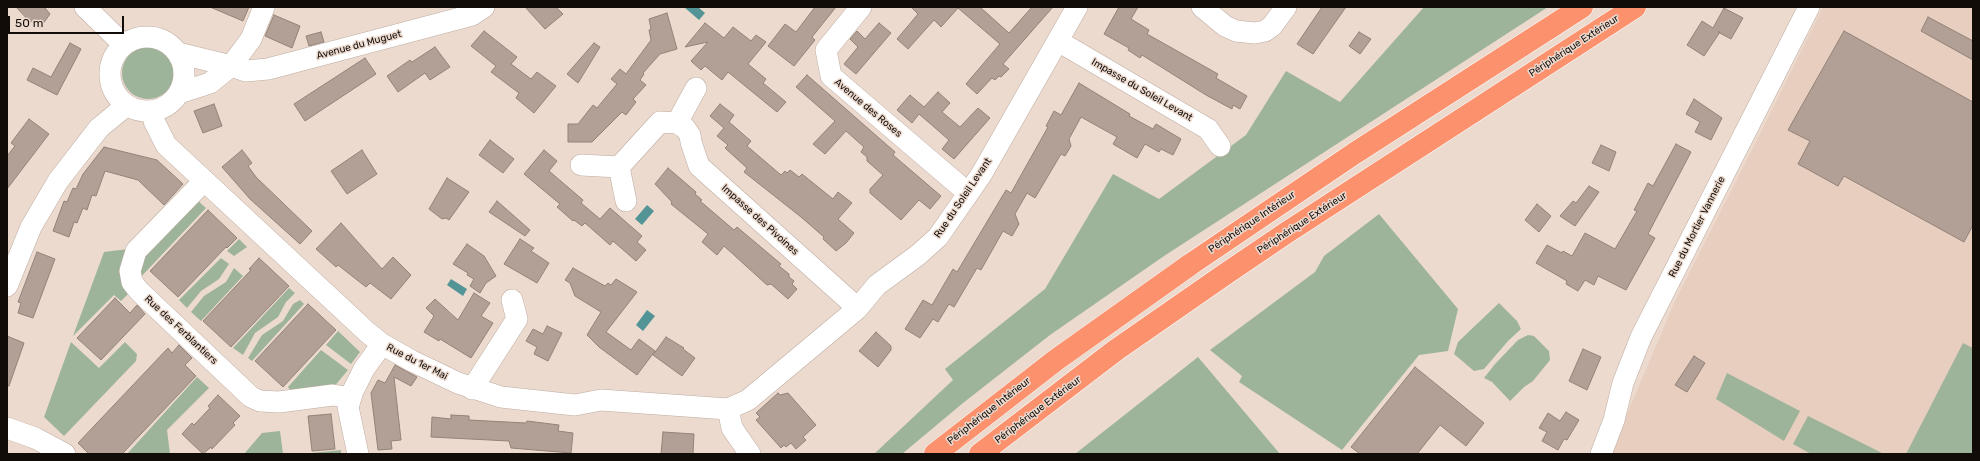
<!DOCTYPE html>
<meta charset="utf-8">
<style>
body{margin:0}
#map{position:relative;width:1980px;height:461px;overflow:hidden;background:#ecdacf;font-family:Rubik,sans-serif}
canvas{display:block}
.frame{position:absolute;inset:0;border:8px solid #120c08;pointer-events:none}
.scale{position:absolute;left:8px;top:16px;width:116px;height:18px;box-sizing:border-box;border:2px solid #120c08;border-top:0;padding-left:5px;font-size:12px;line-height:14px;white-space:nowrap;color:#120c08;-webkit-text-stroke:3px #ecdacf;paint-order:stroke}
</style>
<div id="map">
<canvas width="1980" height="461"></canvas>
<div class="frame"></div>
<div class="scale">50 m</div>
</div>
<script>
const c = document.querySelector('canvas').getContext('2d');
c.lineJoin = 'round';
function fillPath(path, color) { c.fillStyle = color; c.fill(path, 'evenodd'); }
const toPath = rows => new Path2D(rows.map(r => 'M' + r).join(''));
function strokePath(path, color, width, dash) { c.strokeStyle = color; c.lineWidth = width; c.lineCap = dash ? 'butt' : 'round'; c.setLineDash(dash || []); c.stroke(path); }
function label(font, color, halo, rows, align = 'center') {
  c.font = font + ' Rubik,sans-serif'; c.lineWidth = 3; c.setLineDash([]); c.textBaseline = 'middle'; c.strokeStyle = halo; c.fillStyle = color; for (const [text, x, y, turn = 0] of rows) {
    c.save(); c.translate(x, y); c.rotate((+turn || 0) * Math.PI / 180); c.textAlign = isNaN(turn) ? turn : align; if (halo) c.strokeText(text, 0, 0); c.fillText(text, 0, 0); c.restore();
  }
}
fillPath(toPath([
 [1823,7,1973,7,1973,454,1610,454,1675,301,1760,134]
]), '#e7cebe');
fillPath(toPath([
 [1424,7,1548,7,1164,256,1050,335,963,403,902,454,874,454,953,380,945,369,1045,289,1113,174,1159,199,1246,135,1286,71,1340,102],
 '122 73a26 26 0 1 1 52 0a26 26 0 1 1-52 0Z',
 [196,199,206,208,138,280,134,265],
 [1379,214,1458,309,1448,351,1419,355,1342,450,1239,382,1242,376,1210,350,1315,272,1324,256],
 [239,239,247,247,234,256,227,251],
 [128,249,130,292,121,301,114,295,73,336,104,252],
 [221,258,229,264,219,279,201,291,187,308,179,300],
 [234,268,243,276,201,321,191,312,204,296,226,282],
 [289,288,295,293,286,302,278,317,255,333,243,355,233,348],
 [300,300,304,304,252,361,248,358,262,335,283,321,293,304],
 [1499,303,1517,321,1521,329,1508,341,1484,369,1474,371,1454,354,1458,342],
 [338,331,360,352,351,364,326,345],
 [1528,335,1534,336,1549,351,1550,360,1533,381,1524,387,1510,401,1492,382,1484,378,1495,364,1518,340],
 [71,342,99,368,125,342,137,354,136,361,64,436,44,417],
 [1963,343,1973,348,1973,454,1906,454],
 [321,350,348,370,333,388,291,391,288,387],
 [1198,357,1280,454,1075,454],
 [1727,373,1800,411,1784,441,1716,399],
 [197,377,209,388,167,430,170,454,127,454],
 [1808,416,1884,454,1811,454,1793,444],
 [280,431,283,454,244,454,262,433],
 [341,450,341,454,302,454]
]), '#9db49b');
fillPath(toPath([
 [684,7,698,7,705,13,699,20],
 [647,205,654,211,642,225,635,219],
 [451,279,467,289,463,296,447,285],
 [647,310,655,316,643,331,636,325]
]), '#539497');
const building = toPath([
 [16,7,47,7,45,8,50,14,40,28,33,20,30,22,16,7],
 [210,7,249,7,243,21,210,7],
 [525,7,556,7,563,14,545,29,525,7],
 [815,7,836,7,812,37,815,40,794,66,768,46,785,24,796,32,815,7],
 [911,7,980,7,1009,33,1032,7,1053,7,1003,64,1009,69,1001,77,999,76,995,80,992,78,977,94,966,84,1000,44,958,8,941,27,934,20,908,49,897,39,918,14,911,7],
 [1119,7,1138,7,1131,19,1149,30,1147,34,1218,74,1216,78,1247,96,1240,109,1233,105,1232,109,1206,95,1142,55,1140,58,1128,50,1129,48,1104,34,1119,7],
 [1322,7,1346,7,1313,54,1297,44,1322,7],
 [1724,8,1743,18,1731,39,1718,32,1720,32,1704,56,1687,45,1702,21,1713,28,1724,8],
 [667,13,677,49,660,54,643,73,644,74,640,80,646,85,633,99,636,102,626,115,622,112,592,142,568,142,568,124,578,124,593,105,597,108,617,84,611,79,620,69,626,74,651,40,649,30,651,29,649,19,667,13],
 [274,15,300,26,292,48,265,36,274,15],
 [1928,17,1973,41,1973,60,1921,31,1928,17],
 [705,23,724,38,733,27,751,41,756,35,766,42,748,64,766,79,763,83,786,102,777,112,728,72,722,80,705,66,701,70,691,61,708,42,685,47,705,23],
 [879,23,891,33,856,74,844,64,858,47,850,39,857,31,865,39,879,23],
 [484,31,517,57,511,64,531,79,537,72,556,86,534,113,516,98,519,93,491,72,496,66,471,46,484,31],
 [1844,31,1973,102,1973,225,1964,242,1844,176,1838,186,1798,164,1810,141,1788,130,1844,31],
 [321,32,324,42,309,46,306,36,321,32],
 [1359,32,1371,39,1360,54,1349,46,1359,32],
 [70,43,81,49,57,95,27,80,33,68,51,77,70,43],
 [594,43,600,47,578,83,567,74,594,43],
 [435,47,450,67,430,80,425,73,398,92,387,76,410,60,412,62,435,47],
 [365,58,376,74,305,121,294,104,365,58],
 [807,75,895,152,893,155,941,196,930,209,919,200,901,220,870,193,870,189,883,175,867,161,867,157,861,152,864,147,846,131,825,154,813,144,835,121,796,87,807,75],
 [1079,83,1130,114,1129,116,1153,129,1156,124,1181,139,1173,155,1161,149,1159,152,1145,144,1137,158,1113,144,1117,137,1081,117,1069,139,1071,146,1065,156,1061,154,1035,198,1027,193,1015,214,1019,224,1012,236,1003,231,981,270,977,268,954,307,949,304,938,322,933,319,920,338,905,329,923,300,932,305,953,269,957,272,1006,190,1011,193,1048,127,1046,126,1054,111,1061,115,1079,83],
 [938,92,950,103,942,112,960,127,978,108,990,118,954,159,942,149,949,140,919,114,912,123,897,110,910,95,924,107,938,92],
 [1694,99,1722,118,1711,140,1695,132,1700,122,1686,114,1694,99],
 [214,104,222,126,203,133,194,111,214,104],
 [720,104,734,115,729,122,751,141,747,146,781,175,785,171,787,173,790,170,799,177,802,174,833,199,838,192,852,203,838,219,854,233,846,243,836,251,823,239,824,237,801,217,744,172,747,168,725,148,728,145,717,136,724,128,710,116,720,104],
 [29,119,49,134,7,189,7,156,15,146,11,143,29,119],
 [490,140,514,159,503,173,479,155,490,140],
 [1676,144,1691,152,1648,234,1655,238,1626,290,1598,276,1594,285,1585,280,1578,291,1566,284,1567,281,1536,263,1547,245,1562,253,1563,251,1572,256,1585,233,1615,249,1637,211,1634,210,1648,183,1653,186,1676,144],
 [1601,145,1616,152,1609,171,1592,163,1601,145],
 [104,147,157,160,183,184,164,205,138,180,105,171,96,196,92,195,87,210,83,208,77,223,74,222,69,237,53,231,64,201,67,202,73,188,76,189,83,174,104,147],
 [242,150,252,163,248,166,256,177,312,231,300,244,250,199,222,167,242,150],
 [362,150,377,174,347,194,331,171,362,150],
 [544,150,557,161,549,171,583,200,581,203,600,219,610,208,642,236,637,242,646,250,636,261,613,241,610,245,585,223,582,226,574,220,573,221,557,207,560,204,524,174,544,150],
 [668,168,696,192,695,194,702,200,700,201,734,230,737,227,781,264,779,266,789,274,789,277,794,281,792,284,797,289,788,299,771,284,767,285,724,246,717,255,702,242,708,234,671,204,672,202,655,184,668,168],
 [447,178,469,192,449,220,446,218,442,219,429,209,447,178],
 [1589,186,1599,192,1575,226,1560,216,1573,201,1576,203,1589,186],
 [497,201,530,230,525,236,489,212,497,201],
 [1537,204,1551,216,1539,232,1525,220,1537,204],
 [208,210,237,238,227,248,226,247,178,297,150,271,208,210],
 [341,223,382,269,393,257,411,275,391,299,370,283,366,287,338,265,336,267,316,249,341,223],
 [520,239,534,248,531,251,549,263,537,283,504,264,520,239],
 [467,244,484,256,496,276,486,283,480,293,470,286,474,279,467,275,468,273,453,264,467,244],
 [37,252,55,259,33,318,18,313,21,303,18,302,37,252],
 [259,258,289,286,231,347,203,321,251,270,249,269,259,258],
 [573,268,605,286,608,283,611,285,616,279,637,292,606,332,631,350,639,339,655,351,637,375,599,347,587,335,601,312,575,296,570,283,565,280,573,268],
 [474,293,490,303,481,316,493,323,471,358,440,339,439,341,424,332,434,316,426,308,435,299,458,320,474,293],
 [115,298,130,313,137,305,145,314,101,360,77,338,115,298],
 [308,304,336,330,283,387,255,361,308,304],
 [547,326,562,333,548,361,534,354,537,347,526,341,533,329,543,334,547,326],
 [876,332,891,346,891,350,878,367,859,351,876,332],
 [7,336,24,343,9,386,7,386,7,336],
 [666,337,684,348,683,349,695,358,682,376,653,355,666,337],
 [179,345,192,358,185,365,196,376,122,454,89,454,78,443,168,348,172,353,179,345],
 [1583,349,1601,357,1587,390,1569,381,1583,349],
 [1694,356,1705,363,1687,392,1675,385,1694,356],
 [395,365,417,377,411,386,394,377,401,440,391,441,392,449,378,450,371,393,378,380,385,383,395,365],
 [1415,367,1484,423,1466,446,1440,425,1417,454,1360,454,1351,447,1415,367],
 [778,393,780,395,788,393,816,425,803,437,806,440,796,449,791,443,786,447,784,445,781,448,756,420,760,417,756,413,778,393],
 [218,395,240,416,233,423,235,425,212,449,211,447,203,454,182,434,192,423,194,425,210,408,208,406,218,395],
 [1566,412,1579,420,1567,440,1564,439,1558,450,1542,441,1547,432,1539,428,1548,413,1560,421,1566,412],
 [331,414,335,449,312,451,308,416,331,414],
 [451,415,469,416,469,420,526,423,527,421,559,425,558,431,573,433,571,453,511,448,509,441,431,437,432,417,451,419,451,415],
 [663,432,694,434,693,454,661,454,663,432]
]);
fillPath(building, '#b2a096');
strokePath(building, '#938278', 1);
const minor = toPath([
 [85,7,124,45],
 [264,7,251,39,231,66,246,71,268,69,472,15,484,7],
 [861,7,826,50,831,76,968,193],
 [1202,7,1225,26,1236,31,1255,33,1265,31,1272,26,1286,7],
 '110 74a37 37 0 1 1 74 0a37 37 0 1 1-74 0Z',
 [1058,41,1208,129,1220,146],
 [178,53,231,66,210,83,179,93],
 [154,111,154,121,166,145,367,332,382,344,412,361,458,383,501,397,575,405,601,400,728,409,732,428,750,454],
 [677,123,696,88],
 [581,165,619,167],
 [204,181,136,251,130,271,132,282,139,291,251,397,260,401,279,402,333,395,351,398],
 [626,201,619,167,660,122,677,123,685,128,690,135,691,142,699,166,852,303,857,309],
 [7,286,31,227,58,181,99,128,127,105],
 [472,389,517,319,512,300],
 [728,409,748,400,857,309,877,285,918,255,938,237,981,175,1077,7],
 [7,428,35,438,65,454],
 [358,454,348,407,353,391,364,369,382,344],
 [1601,454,1614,420,1623,383,1641,337,1809,7]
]);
const highway = toPath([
 [935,454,1056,360,1191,264,1355,153,1582,7],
 [980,454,1116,350,1224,275,1286,233,1635,7]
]);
strokePath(minor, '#beaca1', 22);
strokePath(highway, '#fff', 23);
strokePath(minor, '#fff', 21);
strokePath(highway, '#fc916d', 22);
label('10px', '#120c08', '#ecdacf', [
 ["Avenue du Muguet",359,45,-15],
 ["Périphérique Extérieur",1574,46,-33],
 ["Impasse du Soleil Levant",1142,90,30],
 ["Avenue des Roses",868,108,40],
 ["Rue du Soleil Levant",963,198,-56],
 ["Impasse des Pivoines",760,220,42],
 ["Périphérique Intérieur",1252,222,-34],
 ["Périphérique Extérieur",1302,223,-33],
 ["Rue du Mortier Vannerie",1697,227,-63],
 ["Rue des Ferblantiers",181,330,43],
 ["Rue du 1er Mai",417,362,27],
 ["Périphérique Extérieur",1038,410,-37],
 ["Périphérique Intérieur",989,411,-38]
]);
</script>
